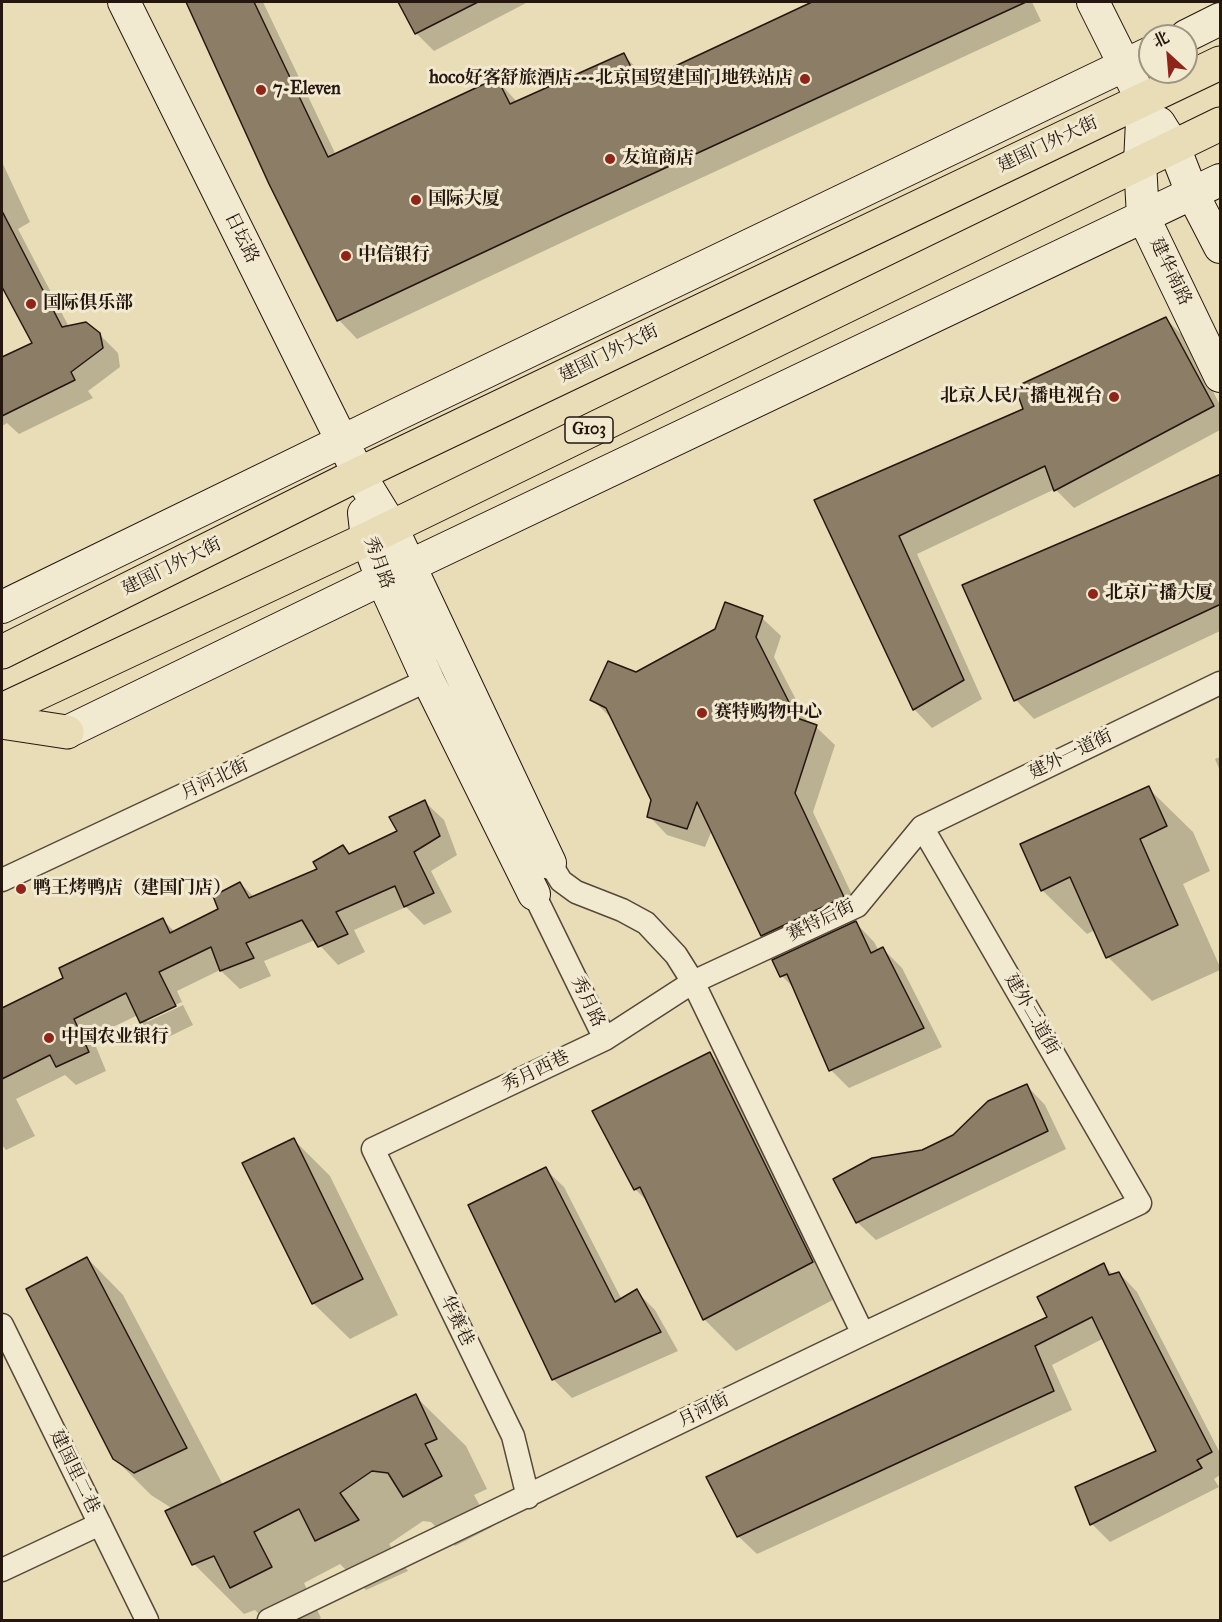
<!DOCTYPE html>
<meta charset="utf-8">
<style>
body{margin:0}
#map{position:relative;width:1222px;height:1622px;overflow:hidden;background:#e9ddb7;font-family:"IM FELL Great Primer","Noto Serif SC",serif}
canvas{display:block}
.frame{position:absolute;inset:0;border:3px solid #25160f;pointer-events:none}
.north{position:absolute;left:1138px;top:24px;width:60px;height:60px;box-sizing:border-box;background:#f1e9d0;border:2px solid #9f9583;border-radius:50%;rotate:334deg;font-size:16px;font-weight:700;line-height:24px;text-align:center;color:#25160f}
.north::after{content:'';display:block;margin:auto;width:21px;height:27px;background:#8f2418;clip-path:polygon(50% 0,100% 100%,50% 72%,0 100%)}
</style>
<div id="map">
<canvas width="1222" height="1622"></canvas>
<div class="frame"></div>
<div class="north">北</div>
</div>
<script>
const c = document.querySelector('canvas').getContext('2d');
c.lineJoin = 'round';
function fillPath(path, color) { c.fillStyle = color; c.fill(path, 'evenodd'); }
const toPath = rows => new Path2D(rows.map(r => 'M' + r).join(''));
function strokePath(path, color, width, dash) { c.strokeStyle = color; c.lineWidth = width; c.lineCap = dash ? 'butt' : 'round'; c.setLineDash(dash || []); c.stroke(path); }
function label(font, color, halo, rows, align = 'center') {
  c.font = font + ' "IM FELL Great Primer","Noto Serif SC",serif'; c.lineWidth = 6; c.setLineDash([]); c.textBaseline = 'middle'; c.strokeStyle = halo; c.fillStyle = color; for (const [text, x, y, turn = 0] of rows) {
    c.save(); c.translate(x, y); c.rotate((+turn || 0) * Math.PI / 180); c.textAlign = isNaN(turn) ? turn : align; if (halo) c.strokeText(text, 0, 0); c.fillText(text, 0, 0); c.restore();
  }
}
fillPath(toPath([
 [187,2,263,2,336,155,497,80,518,103,623,55,642,73,646,81,815,2,1032,2,1041,21,582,233,357,339,339,320,271,184],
 [399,2,528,2,434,51,416,33],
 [2,162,30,222,18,229,69,327,99,334,118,353,120,367,88,391,93,398,19,434,7,423,2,426,2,359,34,344,2,284],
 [1166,319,1185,338,1220,405,1220,430,1074,508,1055,489,917,554,982,699,932,728,914,709,816,501,1025,410],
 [1220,475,1220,631,1034,719,1016,700,964,585],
 [762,618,781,636,774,657,808,723,816,727,835,745,813,812,862,916,781,953,762,935,712,830,705,847,667,835,649,816,653,800,611,718,592,699,636,674],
 [1220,757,1220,771,1215,759],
 [1148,788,1193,832,1210,871,1183,884,1220,967,1220,970,1152,1001,1108,957,1095,930,1087,934,1042,890],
 [425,802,444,820,457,855,431,871,452,912,424,925,406,907,354,930,365,952,338,965,315,940,264,961,271,976,240,989,220,970,177,991,182,1002,147,1018,147,1022,183,1005,193,1025,160,1041,141,1022,138,1015,92,1037,106,1071,76,1085,65,1075,16,1099,35,1136,6,1150,2,1145,2,1038,6,1036,2,1023,2,1009,65,979,163,920,175,932,220,910,240,883,254,897,319,870,343,847,351,855,399,831],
 [856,923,874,942,879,951,883,949,902,968,942,1047,849,1088,831,1070,795,989,782,976],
 [710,1054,742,1086,844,1294,736,1351,704,1319,650,1204,635,1189],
 [1027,1086,1045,1105,1066,1149,876,1240,857,1222,954,1136],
 [294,1140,330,1176,398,1315,350,1339,313,1303],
 [545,1169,564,1187,622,1300,636,1291,655,1310,678,1351,572,1398,553,1379],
 [87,1258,123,1295,223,1485,415,1396,466,1446,487,1489,474,1495,492,1527,455,1546,431,1522,423,1521,389,1544,408,1571,366,1590,340,1564,304,1583,321,1618,317,1620,265,1620,255,1610,244,1614,194,1564,173,1509,151,1495,114,1458],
 [1104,1265,1113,1275,1119,1273,1137,1292,1220,1453,1220,1475,1214,1479,1219,1487,1110,1542,1092,1524,1158,1452,1104,1338,1052,1365,1072,1410,757,1554,738,1536,1049,1317]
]), '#0003');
const building = toPath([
 [186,2,254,2,328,157,497,78,510,104,624,53,639,83,812,2,1026,2,563,215,337,321,269,184,186,2],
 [398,2,478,2,415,34,398,2],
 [2,211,62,327,86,322,100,333,103,348,71,372,75,380,2,416,2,357,32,343,2,287,2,211],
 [1166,317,1214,406,1054,491,1045,466,899,536,964,680,913,710,814,500,1023,409,1015,387,1166,317],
 [1221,474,1221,604,1014,701,962,585,1221,474],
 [725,602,763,616,756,637,797,718,817,725,795,793,844,897,761,936,697,802,687,829,647,817,651,800,606,708,590,700,608,661,636,672,715,629,725,602],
 [1149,786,1167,826,1140,839,1178,925,1106,958,1070,877,1041,891,1020,844,1149,786],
 [425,800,440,836,414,852,434,893,404,907,395,886,336,912,348,934,318,947,302,920,246,943,254,958,220,971,211,947,159,972,176,1006,140,1023,126,993,74,1019,89,1052,56,1067,50,1055,2,1079,2,1008,63,978,59,968,163,918,170,933,218,909,213,896,240,882,249,898,317,869,313,862,343,845,349,854,397,831,389,817,425,800],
 [856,921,871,953,883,947,924,1028,829,1071,787,974,780,977,772,960,856,921],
 [710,1052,813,1262,703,1320,640,1187,634,1190,592,1111,710,1052],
 [1027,1084,1048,1131,856,1223,833,1179,872,1158,922,1150,953,1135,988,1101,1027,1084],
 [294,1138,363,1279,312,1304,242,1163,294,1138],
 [546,1167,615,1302,637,1289,661,1332,552,1380,468,1205,546,1167],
 [87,1257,187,1448,134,1473,113,1459,26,1289,87,1257],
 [1104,1263,1109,1275,1119,1272,1212,1452,1197,1460,1202,1468,1090,1525,1075,1487,1156,1451,1092,1317,1035,1346,1054,1391,737,1537,706,1477,1047,1317,1037,1297,1104,1263],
 [416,1394,437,1439,425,1444,442,1476,403,1497,388,1473,372,1471,340,1493,359,1520,315,1541,299,1509,254,1532,272,1567,230,1588,214,1556,192,1565,165,1511,416,1394]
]);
fillPath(building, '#8b7d66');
strokePath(building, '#25160f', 1.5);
const street = toPath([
 [550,863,561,881,576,892,622,910,646,923,676,955,693,982,863,1334],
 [2,880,428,680],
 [534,894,605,1039],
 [2,1325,147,1620],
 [528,1497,513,1436,373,1149,605,1039,693,982,857,906,922,827,1220,683],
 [2,1570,100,1524],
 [269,1620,863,1334,1140,1203,922,827]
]);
const secondary = toPath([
 [124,2,342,441,359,474,391,526,550,863],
 [1093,2,1134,84],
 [1186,36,1220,19],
 [1143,100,1140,163,1143,216,1220,376],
 [1159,123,1174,147,1192,193,1220,247],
 [364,513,367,539,382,579,428,680,534,894],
 [2,607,400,413,1150,53],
 [67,732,382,579,1220,180]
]);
const highway = toPath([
 [2,652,359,474,1220,63],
 [2,710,367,539,1220,124],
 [2,722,67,732]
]);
strokePath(street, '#564839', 25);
strokePath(secondary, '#25160f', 34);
strokePath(highway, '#25160f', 35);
strokePath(street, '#f1e9d0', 22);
strokePath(secondary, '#f1e9d0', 32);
strokePath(highway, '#e9ddb7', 33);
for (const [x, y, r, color] of [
 [805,79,6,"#8f2418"],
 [261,90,6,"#8f2418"],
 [610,159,6,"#8f2418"],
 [416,200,6,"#8f2418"],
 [346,256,6,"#8f2418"],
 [31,304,6,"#8f2418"],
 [1114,397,6,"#8f2418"],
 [1093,594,6,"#8f2418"],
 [702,713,6,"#8f2418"],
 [21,889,6,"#8f2418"],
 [49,1038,6,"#8f2418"]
]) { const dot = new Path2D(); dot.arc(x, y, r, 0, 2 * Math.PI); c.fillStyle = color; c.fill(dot); strokePath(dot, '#f1e9d0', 2); }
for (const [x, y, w] of [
 [589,430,48]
]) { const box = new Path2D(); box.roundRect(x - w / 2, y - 13, w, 26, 4.5); c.fillStyle = '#f1e9d0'; c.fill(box); strokePath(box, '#25160f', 1.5); }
label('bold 16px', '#25160f', null, [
 ["G103",589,430]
]);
label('bold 18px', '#25160f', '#f1e9d0', [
 ["hoco好客舒旅酒店---北京国贸建国门地铁站店",793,79,"right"],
 ["7-Eleven",273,90],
 ["友谊商店",622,159],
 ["国际大厦",428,200],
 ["中信银行",358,256],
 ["国际俱乐部",43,304],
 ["北京人民广播电视台",1102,397,"right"],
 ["北京广播大厦",1105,594],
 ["赛特购物中心",714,713],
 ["鸭王烤鸭店（建国门店）",33,889],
 ["中国农业银行",61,1038]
], 'left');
label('18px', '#25160f', '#f1e9d0', [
 ["建国门外大街",1048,145,-25],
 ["日坛路",241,238,64],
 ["建华南路",1170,272,64],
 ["建国门外大街",609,354,-26],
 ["秀月路",378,563,70],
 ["建国门外大街",172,567,-26],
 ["建外一道街",1071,755,-26],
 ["月河北街",215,780,-25],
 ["赛特后街",821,921,-26],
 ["秀月路",587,1002,64],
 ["建外二道街",1031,1015,60],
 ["秀月西巷",536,1072,-26],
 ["华赛巷",456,1321,64],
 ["月河街",704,1411,-26],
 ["建国里二巷",74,1472,64]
]);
</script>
